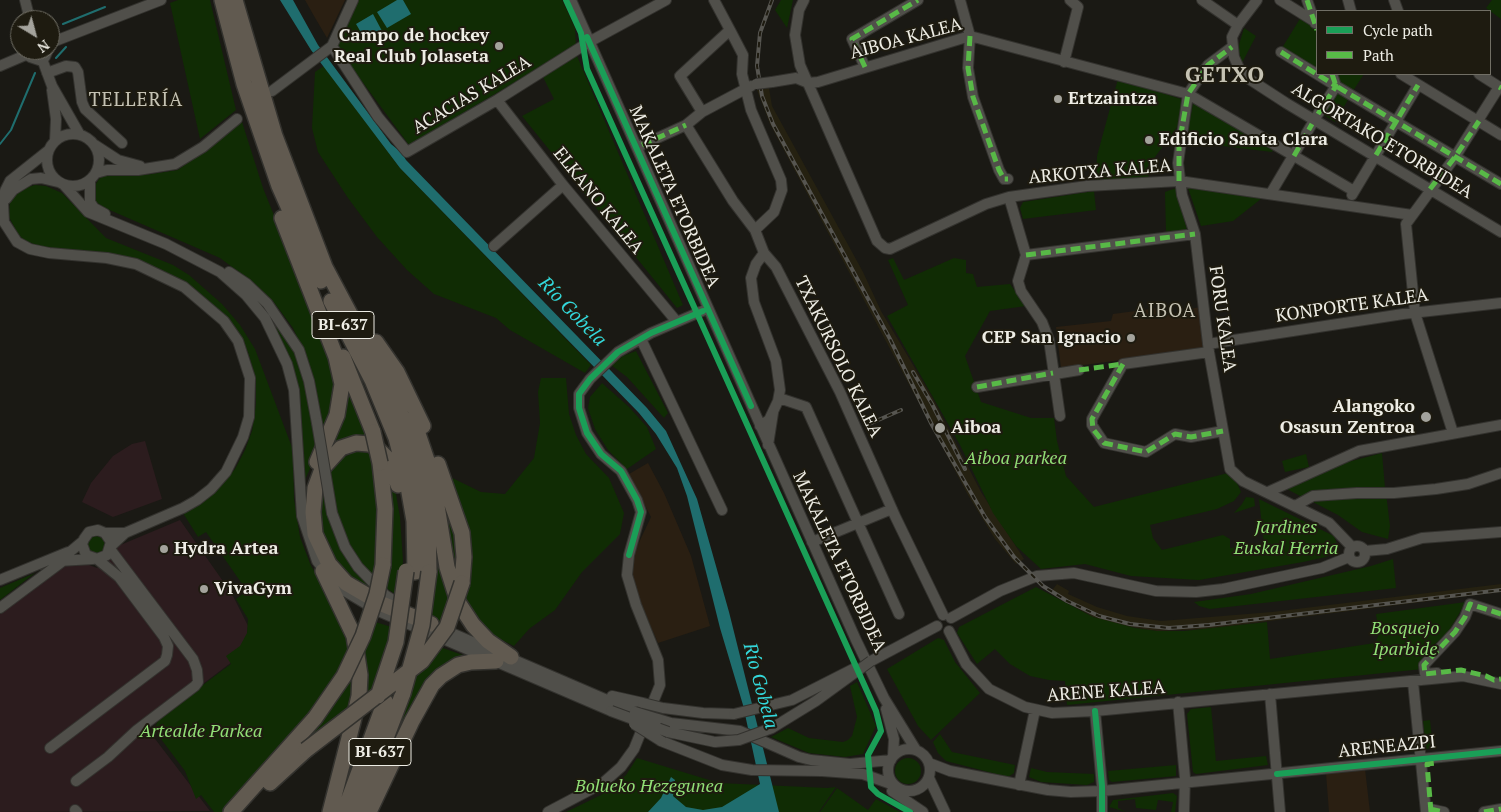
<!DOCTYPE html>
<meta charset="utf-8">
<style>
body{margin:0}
#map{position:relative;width:1501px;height:812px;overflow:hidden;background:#1a1914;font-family:"PT Serif",serif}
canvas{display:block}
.legend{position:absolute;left:1316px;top:10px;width:175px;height:65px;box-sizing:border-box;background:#1e1b10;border:1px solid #716f65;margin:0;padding:6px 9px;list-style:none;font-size:15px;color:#eeede5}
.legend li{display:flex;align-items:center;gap:10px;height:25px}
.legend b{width:25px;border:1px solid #716f65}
.north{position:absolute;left:10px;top:10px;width:50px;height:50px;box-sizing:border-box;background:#1e1b10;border:1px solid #716f65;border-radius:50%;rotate:143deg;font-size:14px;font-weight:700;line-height:20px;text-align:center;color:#eeede5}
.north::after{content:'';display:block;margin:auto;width:18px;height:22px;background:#a4a39c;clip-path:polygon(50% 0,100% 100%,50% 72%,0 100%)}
</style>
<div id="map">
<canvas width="1501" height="812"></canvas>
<ul class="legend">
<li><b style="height:6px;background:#1a9f57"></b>Cycle path</li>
<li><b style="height:6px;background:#58b947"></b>Path</li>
</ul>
<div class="north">N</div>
</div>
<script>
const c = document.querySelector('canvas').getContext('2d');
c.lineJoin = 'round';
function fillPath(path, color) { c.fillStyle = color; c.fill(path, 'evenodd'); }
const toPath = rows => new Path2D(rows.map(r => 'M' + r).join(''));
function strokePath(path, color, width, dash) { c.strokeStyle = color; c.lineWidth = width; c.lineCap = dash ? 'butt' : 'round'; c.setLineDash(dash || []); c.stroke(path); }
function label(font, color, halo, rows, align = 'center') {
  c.font = font + ' "PT Serif",serif'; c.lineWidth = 4; c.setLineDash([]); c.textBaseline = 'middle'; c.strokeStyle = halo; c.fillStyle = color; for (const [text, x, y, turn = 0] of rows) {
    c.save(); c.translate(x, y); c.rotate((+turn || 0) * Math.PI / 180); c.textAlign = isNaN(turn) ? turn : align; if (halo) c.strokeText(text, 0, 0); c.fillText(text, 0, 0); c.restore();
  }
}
fillPath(toPath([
 [145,441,162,499,113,517,82,502,91,483,113,456,132,444],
 [180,520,232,594,248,626,245,652,146,727,210,811,0,812,0,610,51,570,76,560,97,568,118,546]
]), '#2c1c1e');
fillPath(toPath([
 [769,88,772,106,863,272,881,311,932,397,981,492,1024,559,1016,564,995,539,968,495,770,124,757,90],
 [1057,584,1069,591,1068,594,1097,607,1127,616,1161,621,1272,612,1501,584,1501,592,1206,629,1157,631,1113,624,1093,617,1050,593]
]), '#252111');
fillPath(toPath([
 [305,0,345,0,327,38,314,16],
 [1200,307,1205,349,1061,368,1056,327,1111,321,1113,314,1158,308,1159,316,1187,312,1190,309],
 [648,463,664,493,691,556,710,626,658,643,634,588,632,568,633,555,651,517,629,474],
 [1365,769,1370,812,1329,812,1326,773]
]), '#2a1f12');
fillPath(toPath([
 [178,0,210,0,236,110,200,139,170,3],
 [358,0,562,0,575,28,576,46,409,145,336,46],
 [781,0,793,0,787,28,775,10],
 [1492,0,1501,0,1501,19,1486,8],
 [1301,17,1317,26,1317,71,1282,48],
 [1244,28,1256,36,1242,63,1238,48],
 [577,56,683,305,677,308,522,116,554,99,543,77],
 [324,66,400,168,591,365,585,373,510,330,496,318,434,294,407,270,377,237,348,198,318,152,312,128,315,72],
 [1338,74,1364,74,1353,91,1342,84,1337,76],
 [1118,79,1184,100,1177,127,1147,168,1149,180,1096,186,1097,156],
 [1336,90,1349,98,1335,122,1322,114],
 [1193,103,1273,150,1272,152,1223,146,1223,140,1187,135],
 [242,122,263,188,332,359,338,398,324,439,316,387,307,359,293,328,273,301,255,284,220,258,105,208,96,202,94,195,94,187,99,179,105,175,145,175,178,170],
 [35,185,46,186,62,193,106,238,173,265,189,275,222,304,240,325,255,349,293,450,294,499,300,537,311,566,327,591,353,646,325,696,225,812,214,812,201,795,196,799,185,771,158,735,156,725,160,717,231,664,226,656,240,646,247,633,248,619,236,599,247,591,206,532,198,537,183,513,209,498,235,469,245,450,252,431,256,404,256,380,248,352,237,331,223,314,201,295,166,272,147,264,46,249,24,240,18,234,9,217,10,201,22,189],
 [1187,185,1266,195,1233,221,1201,226],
 [1176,188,1187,230,1166,232,1165,192],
 [1094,191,1096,210,1023,219,1020,208,1023,202],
 [893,258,904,280,954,258,966,260,966,273,973,274,977,287,1010,284,1026,306,990,311,965,356,981,402,1031,418,1054,418,1057,441,1066,476,1094,507,1228,473,1237,483,1241,492,1234,501,1217,509,1150,525,1153,538,1162,550,1223,535,1230,539,1230,548,1264,544,1259,499,1334,536,1337,544,1333,553,1326,557,1303,562,1199,580,1131,576,1085,564,1041,569,1016,546,993,513,960,445,887,316,908,305,888,260],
 [247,290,266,306,296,350,307,386,317,453,304,482,301,419,296,385,288,355,270,320],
 [636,351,668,413,664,418,627,377,611,365,623,356],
 [541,378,566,378,569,414,576,435,586,454,609,478,624,513,620,534,582,572,555,610,529,629,514,646,492,635,468,614,462,597,470,568,446,475,481,492,505,494,534,458,540,423,538,392],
 [602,383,629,407,647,427,656,449,627,469,608,450,595,429,588,408,590,397],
 [349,385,370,441,328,458],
 [357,451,373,454,381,526,375,579,362,564,345,536,337,512,329,470,340,459],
 [1382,453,1385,488,1302,497,1285,488,1348,462],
 [1306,454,1309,467,1285,472,1282,461],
 [436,468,460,539,458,584],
 [386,477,394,483,400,517,403,561,399,597,385,587],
 [323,483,330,519,372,587,370,596,326,554,318,517],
 [1386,493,1390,526,1388,539,1362,532,1338,515,1309,500],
 [1246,497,1254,498,1255,506,1234,513,1242,504],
 [434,521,453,603,445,623,431,617],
 '87 545a9 9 0 1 1 18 0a9 9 0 1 1-18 0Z',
 [1393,559,1396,588,1210,609,1199,606,1194,602,1251,594,1371,566],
 [35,573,0,600,0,588],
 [1036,587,1093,617,1135,628,1157,631,1184,631,1267,622,1270,659,1375,643,1379,634,1376,614,1466,602,1447,634,1431,647,1422,660,1423,669,1067,705,1065,681,1049,680,1030,676,1010,664,995,649,977,664,957,633,959,627],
 [372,621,395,628,377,691,364,701,367,681,366,658,363,647],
 [938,638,944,640,955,662,980,693,931,740,918,726,887,669],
 [440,647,474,659,446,665,367,803,418,671],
 [355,663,354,708,303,748,299,743],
 [857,682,876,726,863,754,845,757,809,753,771,737,788,728,809,738,843,742,848,740,852,736,857,717,850,686],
 [1211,707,1216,761,1266,756,1268,765,1196,774,1193,772,1187,714,1191,709],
 [1430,720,1433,748,1426,749,1423,721],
 [940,734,952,752,1015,765,1014,773,1008,777,946,761,938,753,933,742],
 '895 771a13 13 0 1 1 26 0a13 13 0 1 1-26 0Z',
 [637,758,719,783,827,788,836,787,819,812,566,812,601,795,626,775],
 [1176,765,1176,776,1112,782,1109,780,1108,771],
 [1031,768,1047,772,1094,774,1094,782,1087,785,1041,782,1029,777],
 [837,788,868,810,876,799,900,812,820,812],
 [1173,793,1177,796,1175,812,1171,812,1173,802,1158,800,1156,810,1136,808,1135,799,1118,801,1118,808,1126,812,1109,807,1113,800]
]), '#102c04');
fillPath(toPath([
 [280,0,293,0,318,45,391,144,402,153,406,160,647,408,666,431,697,499,729,612,779,812,648,812,661,798,671,777,675,780,673,796,686,807,703,810,722,807,760,784,743,705,720,628,687,496,677,468,656,434,639,413,400,168,311,50],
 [397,0,403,0,411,14,387,28,377,12],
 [373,14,382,31,366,41,356,24]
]), '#1f6d6e');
strokePath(toPath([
 [63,24,105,7],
 [56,58,66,47],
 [0,144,11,130,35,73]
]), '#1f6d6e', 2);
const minor = toPath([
 [25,0,30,20],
 [571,0,856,640,884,698,916,750],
 [804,0,799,10,795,35,800,65,877,241,885,248,890,249,986,204,1009,197,1087,186,1179,181,1412,215],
 [960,0,970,36,968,68,973,97,999,170,1004,179,1008,179],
 [1202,0,1238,25],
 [1257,0,1238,25,1232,37,1234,57,1239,68,1246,77,1286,103,1501,232],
 [1280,0,1317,23],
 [1307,0,1315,23],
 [1348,0,1351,11],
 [1394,0,1398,11],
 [730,30,743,55,742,74,751,110,781,180,782,190,774,212,755,230],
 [50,43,161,0],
 [332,46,378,117,407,152,497,100,589,42,666,0],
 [332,46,353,0],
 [1232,47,1208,65,1188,94,1178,163,1182,195,1195,234,1209,352,1230,469,1243,481,1329,523,1352,547],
 [27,50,30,57,39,60,45,57,48,50],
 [1281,52,1336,86,1318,114],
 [42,59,52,86,80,135],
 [1064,62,1078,7,1070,0],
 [0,66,28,54],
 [865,67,852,39,918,0],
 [47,73,66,66,75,67,78,72,82,102,85,109,122,143],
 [1332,74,1336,86,1501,184],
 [1401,74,1501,135],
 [1479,74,1501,88],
 [772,82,796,78,808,83,818,82,970,36,1188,94,1354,191],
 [52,90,56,119,55,141],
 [272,91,332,46],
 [497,100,563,185,677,322],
 [702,112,680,76,730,30,714,0],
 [686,125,733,201,755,230,764,253,776,267,840,392,895,516,943,615],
 '47 160a26 26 0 1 1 52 0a26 26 0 1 1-52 0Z',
 [95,145,118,160,140,166],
 [642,145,686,125,702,112,751,86],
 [49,150,10,181,5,191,3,203,4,222,17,242,30,249,49,253,107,258,136,264,184,287,224,321,238,341,250,378,249,417,243,437,226,472,211,489,197,500,183,508,125,533,111,546],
 [96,173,107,170,138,170,175,164,203,147,237,119],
 [90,180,90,202,94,208,105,214],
 [64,185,88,212,166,244,220,272,246,295,265,318,287,364,294,390,302,516,317,561,338,587,378,611,611,711],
 [1271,193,1312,124],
 [1352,195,1418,85],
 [1009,197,1026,255,1018,281,1021,291,1042,322,1049,340,1060,416],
 [6,199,13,190,31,179,41,178,58,182],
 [494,246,563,185],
 [1026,255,1195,234],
 [229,272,247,284,267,303,299,350,309,381,317,423],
 [641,339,722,510],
 [1208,344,1403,314,1501,303],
 [1209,352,1123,364,1092,419,1092,425,1104,443,1146,452,1175,434,1191,437,1223,431],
 [977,387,1079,370],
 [779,398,806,407,899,614],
 [760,426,769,420,778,401,780,390,776,361,754,302,751,278,756,264,764,253],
 [1453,433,1415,313,1406,224,1455,157,1499,87],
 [768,445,773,413],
 [1268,492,1359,451,1501,425],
 [1295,506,1313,496,1357,493,1394,493,1436,489,1468,484,1501,473],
 [332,513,345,547,358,567,385,595,404,607],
 [105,533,111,542,107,555,97,559,86,555,82,544,84,539,89,532,98,530,105,533,125,533],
 [812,542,892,509],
 '1349 554a8 8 0 1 1 16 0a8 8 0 1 1-16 0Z',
 [1365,551,1387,549,1422,538,1501,532],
 [59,561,93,559],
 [0,580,68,552],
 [0,608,63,561,65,556,83,541],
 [951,618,1000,591,1037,576,1074,573,1156,591,1196,592,1223,589,1322,568,1349,557],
 [440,628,635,712],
 [949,631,966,664,989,689,1025,707,1052,713,1095,711,1463,676,1501,684],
 [871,661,937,626],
 [1437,673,1425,674,1424,665,1455,632,1465,617,1470,604,1501,614],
 [1413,682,1426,812],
 [1270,694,1280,812],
 [612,696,643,703],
 [1178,702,1185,778,1184,812],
 [663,708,703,713,734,714],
 [886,709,894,739,893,756],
 [1095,711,1102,786,1102,812],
 [658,719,671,723,740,731,799,757,811,760,850,764,891,760],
 [668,732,715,742],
 [661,741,722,765,752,770,822,771,863,774,894,785],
 [50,748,165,661,167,655,168,646,164,637,119,577,97,559],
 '888 770a21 21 0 1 1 42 0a21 21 0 1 1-42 0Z',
 [929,763,950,771,1048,790,1071,792,1102,791,1501,751],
 [929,778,945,812],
 [76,781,108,757,137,730,195,686,198,682,197,670,193,659,110,549],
 [1019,785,1035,710],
 [892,791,923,812],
 [1430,809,1444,812],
 [75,810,77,812],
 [548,812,603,783,621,767,634,749,660,685,658,660,636,605,627,575,629,555,641,512,637,500,621,471,601,454,587,433,579,408,579,394,590,379,618,352,651,333,707,309],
 [1484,812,1501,809]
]);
const highway = toPath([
 [222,0,244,84,279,186,321,281],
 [235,0,275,136,325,267,392,393,408,432,420,478,428,523,429,572],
 [282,218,336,357,342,384,337,415,317,462],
 [331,301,372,380,396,438,407,481,414,521,415,572],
 [376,342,397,372,423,426],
 [343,357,373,432],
 [413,419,432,475,447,567,458,602,473,625,488,641,511,657],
 [380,463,385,509,383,565],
 [438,464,462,533,464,557,462,583],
 [398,485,391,462,376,447,369,444,356,443,341,448,322,469,315,488,313,512,315,534,329,564,346,583,382,604,431,624],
 [323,571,354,636,360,675,359,696,353,722,330,812],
 [270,783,306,750],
 [231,812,315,718],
 [344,812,385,701],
 [358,812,403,693],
 [369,812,412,721,432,685,441,676,458,665,471,662,496,661]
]);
strokePath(minor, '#33322e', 12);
strokePath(highway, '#33322e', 18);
strokePath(minor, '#504f4a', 10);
strokePath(highway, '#615a50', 15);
const rail = toPath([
 [772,0,760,33,757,66,762,96,773,124,890,339,932,425,985,517,1014,557,1043,586,1067,601,1099,616,1130,624,1169,628,1209,625,1501,590],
 [913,372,932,404,965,469],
 [867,425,901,410]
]);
strokePath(rail, '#565550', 4);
strokePath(rail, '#1e1b10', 2, [5.5]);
const minorBridge = toPath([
 [756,84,772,82],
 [317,423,332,513],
 [643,703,663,708],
 [611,711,668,732],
 [635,712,658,719],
 [734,714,792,700,855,668],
 [634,724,661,741],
 [715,742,739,740,772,728,816,701,871,661]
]);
const highwayBridge = toPath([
 [373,432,380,463],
 [403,693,422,625,429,572],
 [378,696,396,642,406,571],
 [315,718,344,676,363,636,377,594,383,565],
 [306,750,422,661,447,627,462,583]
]);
strokePath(minorBridge, '#33322e', 12, []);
strokePath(highwayBridge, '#33322e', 18, []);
strokePath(minorBridge, '#504f4a', 10);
strokePath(highwayBridge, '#615a50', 15);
strokePath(toPath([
 [1307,0,1317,30],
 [970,36,968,68,973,97,999,170,1004,179,1008,179],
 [1281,52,1336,86,1318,114],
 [865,67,852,39,918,0],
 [1332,74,1336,86,1501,184],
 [1499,87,1501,88],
 [642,145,686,125],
 [1376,155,1418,85],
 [1294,156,1312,124],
 [1179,181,1179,145,1188,94,1208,65,1232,47],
 [1430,189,1455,157,1479,121],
 [1026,255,1195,234],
 [1123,364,1092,419,1093,429,1104,443,1146,452,1175,434,1191,437,1223,431],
 [1079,370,1123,364],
 [977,387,1053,373],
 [1501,614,1470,604,1465,617,1455,632,1424,665,1425,674,1461,670,1486,676,1494,680,1501,679],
 [1430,809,1444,812],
 [1431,812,1427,764,1436,763],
 [1484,812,1501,809]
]), '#58b947', 5, [10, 5]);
strokePath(toPath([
 [566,0,581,33,587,69,876,711,881,731,868,755,871,787,878,794,910,812],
 [587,37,751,406],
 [629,555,641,512,637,500,621,471,601,454,587,433,579,408,579,394,590,379,618,352,651,333,703,311],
 [1095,711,1102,786,1102,812],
 [1277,774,1501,751]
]), '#1a9f57', 6);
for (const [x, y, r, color] of [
 [499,46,5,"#a4a39c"],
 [1058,99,5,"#a4a39c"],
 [1149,140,5,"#a4a39c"],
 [1131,338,5,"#a4a39c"],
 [1426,417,6,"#a4a39c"],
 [940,428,6,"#a4a39c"],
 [164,549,5,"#a4a39c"],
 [204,589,5,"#a4a39c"]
]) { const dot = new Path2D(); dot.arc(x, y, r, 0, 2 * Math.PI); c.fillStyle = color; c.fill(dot); strokePath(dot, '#1e1b10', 2); }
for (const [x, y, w] of [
 [343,325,62],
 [380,752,62]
]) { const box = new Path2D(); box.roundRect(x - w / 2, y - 13.5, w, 27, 4); c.fillStyle = '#1e1b10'; c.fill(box); strokePath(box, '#eeede5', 1); }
label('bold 16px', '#eeede5', null, [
 ["BI-637",343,325],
 ["BI-637",380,752]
]);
label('bold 18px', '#eeede5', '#1e1b10', [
 ["Campo de hockey",489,36,"right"],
 ["Real Club Jolaseta",489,57,"right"],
 ["Ertzaintza",1068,99],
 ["Edificio Santa Clara",1159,140],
 ["CEP San Ignacio",1121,338,"right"],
 ["Alangoko",1415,407,"right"],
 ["Osasun Zentroa",1415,428,"right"],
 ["Aiboa",951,428],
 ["Hydra Artea",174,549],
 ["VivaGym",214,589]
], 'left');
label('18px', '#eeede5', '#1e1b10', [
 ["AIBOA KALEA",906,39,-15],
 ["ACACIAS KALEA",472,95,-31],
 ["ALGORTAKO ETORBIDEA",1382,141,31],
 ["ARKOTXA KALEA",1100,172,-5],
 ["MAKALETA ETORBIDEA",674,197,66],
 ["ELKANO KALEA",598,201,51],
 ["KONPORTE KALEA",1352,306,-8],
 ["FORU KALEA",1222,319,82],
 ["TXAKURSOLO KALEA",838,357,64],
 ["MAKALETA ETORBIDEA",839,562,65],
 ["ARENE KALEA",1106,692,-4],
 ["ARENEAZPI",1387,747,-6]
]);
label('italic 18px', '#91df76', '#1e1b10', [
 ["Aiboa parkea",1016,459],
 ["Jardines",1286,528],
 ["Euskal Herria",1286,549],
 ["Bosquejo",1405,629],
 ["Iparbide",1405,650],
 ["Artealde Parkea",201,732],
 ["Bolueko Hezegunea",649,787]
]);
c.letterSpacing = '1px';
label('19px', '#c5c2b3', '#1e1b10', [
 ["TELLERÍA",136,101],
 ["AIBOA",1165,312]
]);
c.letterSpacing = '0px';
label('italic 19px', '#33d7db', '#1e1b10', [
 ["Río Gobela",572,312,46],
 ["Río Gobela",760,686,75]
]);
c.letterSpacing = '1px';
label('bold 22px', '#c5c2b3', '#1e1b10', [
 ["GETXO",1225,76]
]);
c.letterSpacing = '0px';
</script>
